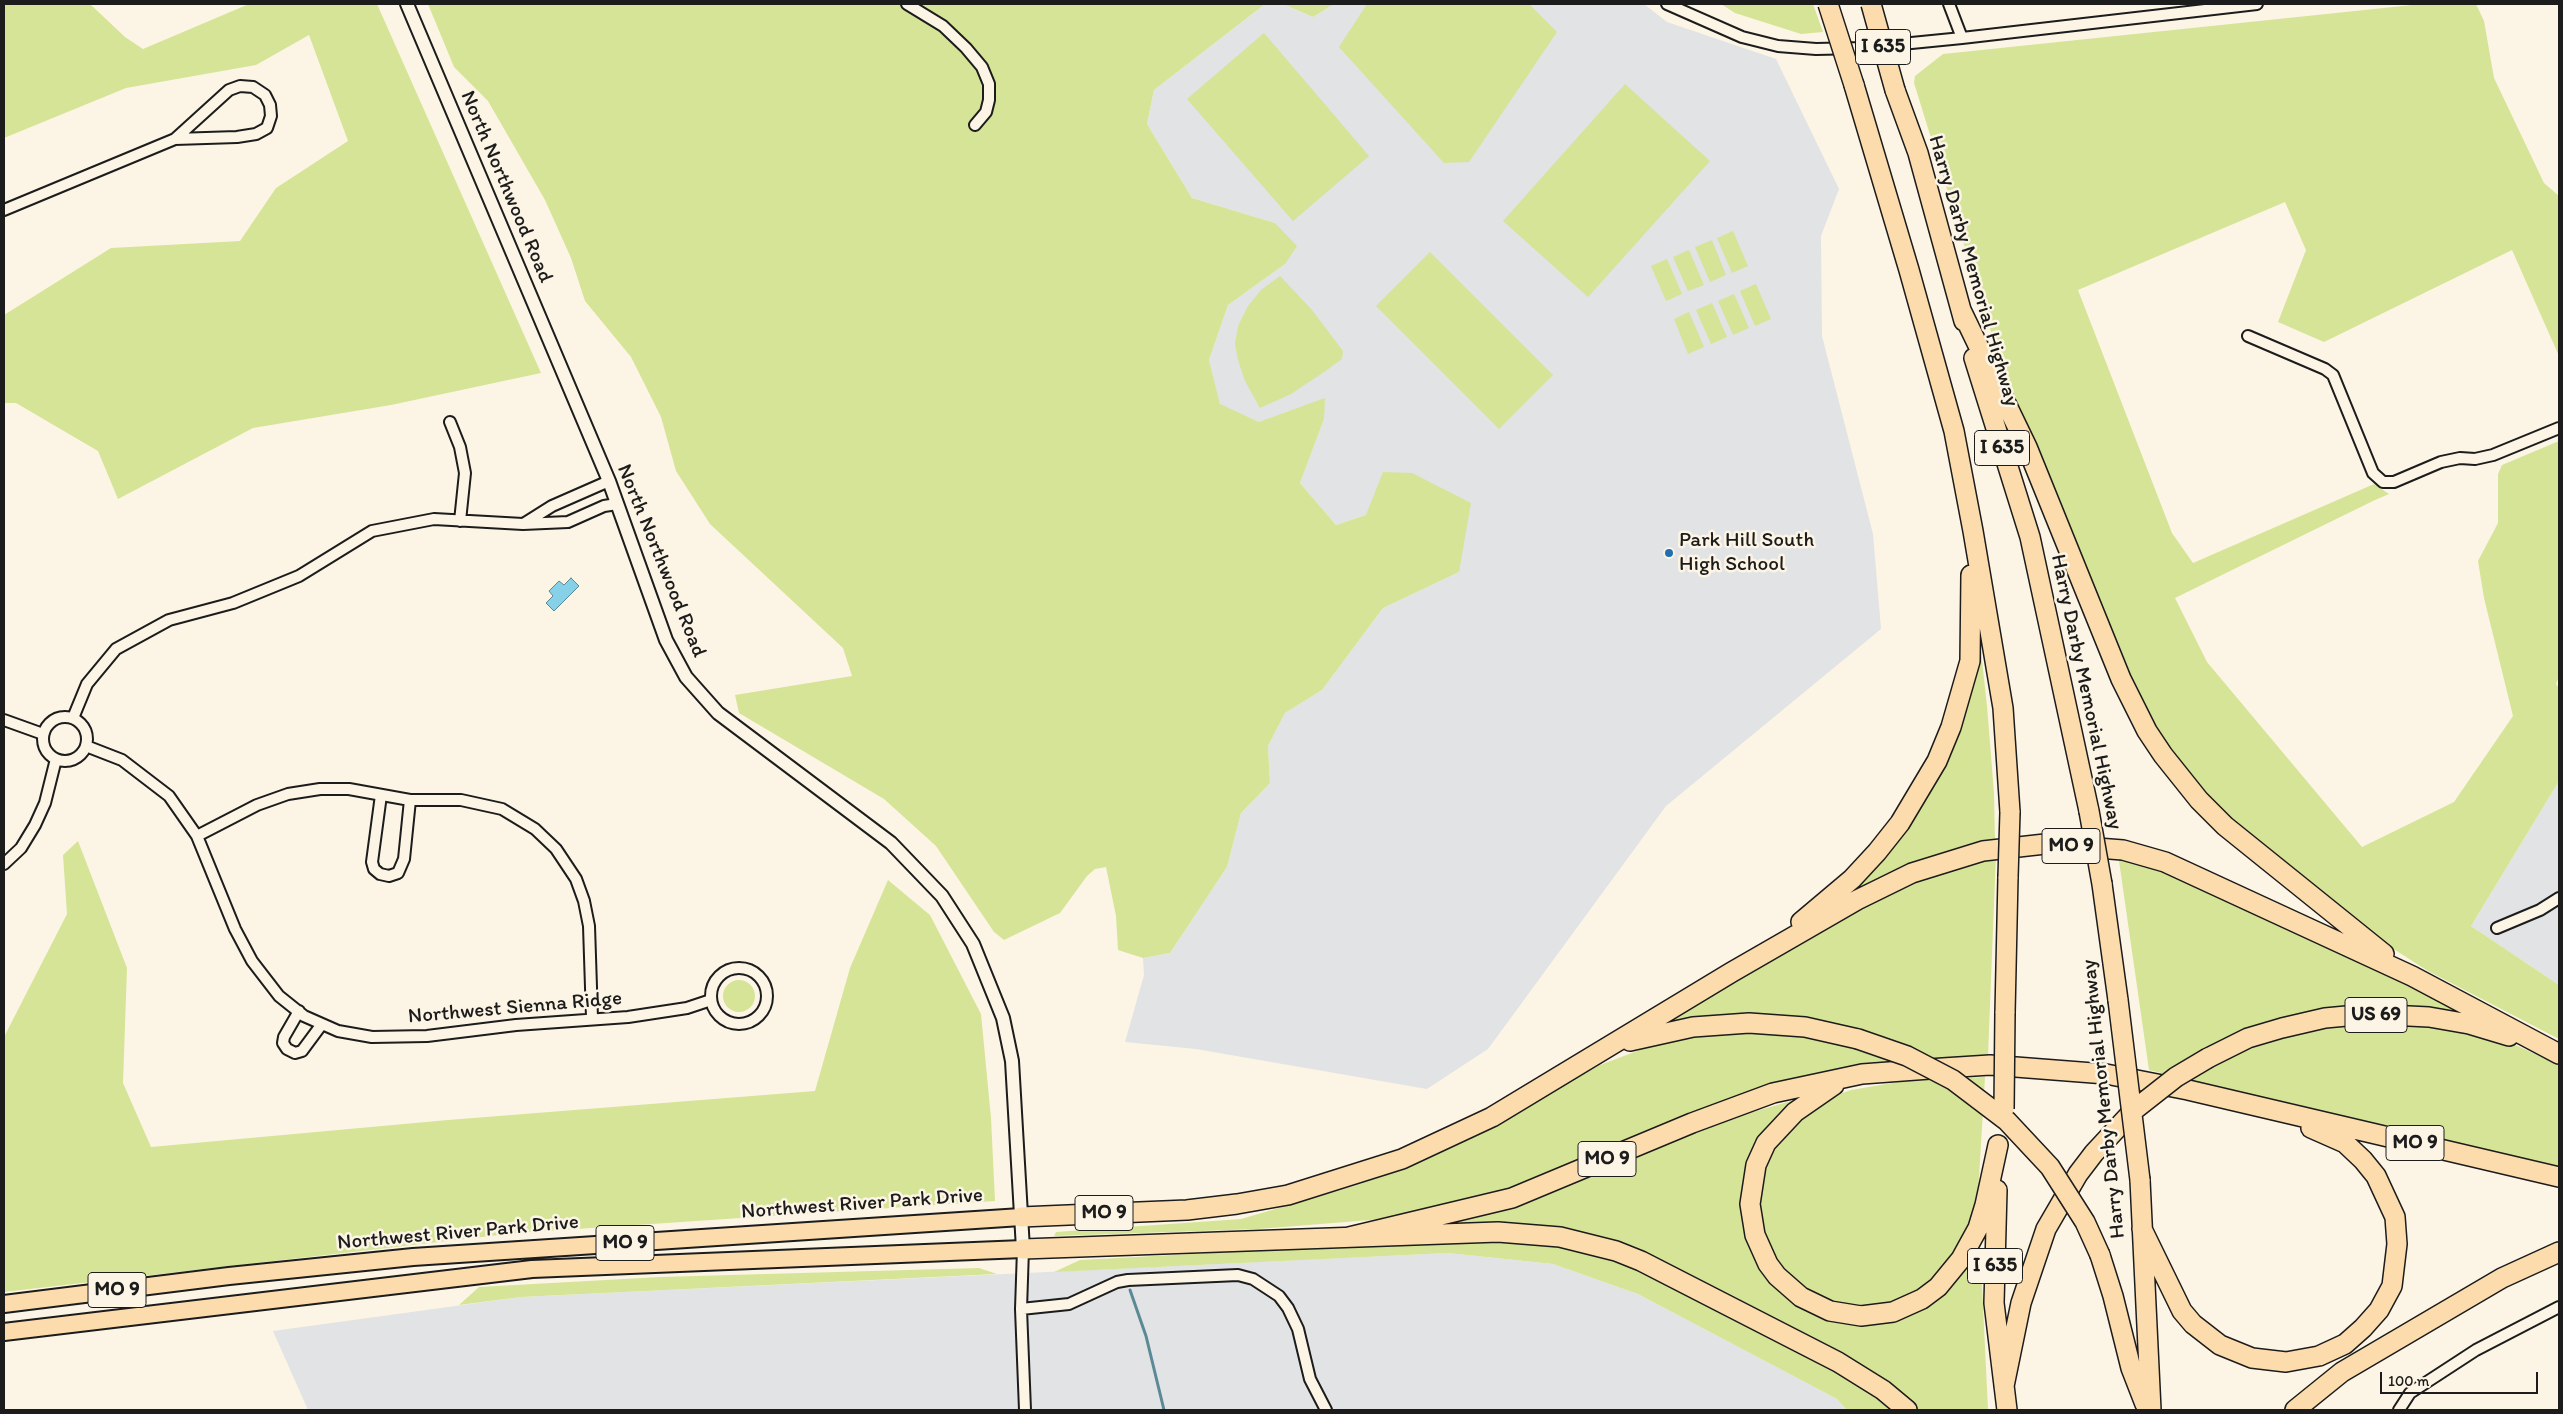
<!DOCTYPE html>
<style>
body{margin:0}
#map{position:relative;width:2563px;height:1414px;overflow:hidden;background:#fcf5e5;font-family:Itim,sans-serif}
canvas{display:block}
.frame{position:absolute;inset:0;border:5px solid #1c1c1c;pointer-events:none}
.scale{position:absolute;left:2380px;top:1372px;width:158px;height:22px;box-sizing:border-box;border:2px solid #1c1c1c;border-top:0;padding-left:6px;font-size:15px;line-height:18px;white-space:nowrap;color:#1c1c1c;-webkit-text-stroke:4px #fcf5e5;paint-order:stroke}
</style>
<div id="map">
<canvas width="2563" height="1414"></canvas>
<div class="frame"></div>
<div class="scale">100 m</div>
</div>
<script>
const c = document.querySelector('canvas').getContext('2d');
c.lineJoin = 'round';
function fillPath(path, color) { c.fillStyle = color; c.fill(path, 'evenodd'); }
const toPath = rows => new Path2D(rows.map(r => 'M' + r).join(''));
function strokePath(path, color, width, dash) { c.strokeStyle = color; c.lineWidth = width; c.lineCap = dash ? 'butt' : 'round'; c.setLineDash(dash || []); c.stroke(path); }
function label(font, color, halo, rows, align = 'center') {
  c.font = font + ' Itim,sans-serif'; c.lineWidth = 5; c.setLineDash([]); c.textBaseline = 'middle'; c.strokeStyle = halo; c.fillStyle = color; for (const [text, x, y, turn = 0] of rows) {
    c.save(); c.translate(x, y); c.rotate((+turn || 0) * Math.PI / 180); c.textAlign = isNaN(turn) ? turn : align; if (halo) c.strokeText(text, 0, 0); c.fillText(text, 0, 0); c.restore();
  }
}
fillPath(toPath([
 [1265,4,1283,4,1313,17,1334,4,1644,4,1667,22,1776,59,1839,189,1821,236,1822,336,1873,534,1881,629,1666,806,1488,1049,1427,1089,1196,1049,1125,1042,1144,975,1143,958,1170,953,1227,867,1241,813,1270,783,1268,746,1285,713,1322,690,1383,608,1459,572,1366,515,1336,525,1300,483,1324,419,1259,422,1220,405,1209,360,1228,305,1285,264,1275,223,1192,198,1147,124,1154,90],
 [2559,781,2559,985,2471,926],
 [1448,1253,1553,1264,1638,1294,1837,1399,1847,1410,308,1410,273,1331,521,1297]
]), '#e1e3e5');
fillPath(toPath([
 [4,4,90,4,125,37,143,49,249,4,377,4,541,373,391,405,253,428,118,499,98,451,16,403,4,403,4,315,111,248,240,241,276,188,348,141,309,35,256,65,126,88,4,138],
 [428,4,1265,4,1154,90,1147,124,1192,198,1275,223,1297,246,1285,264,1228,305,1209,360,1220,404,1259,422,1325,398,1324,419,1300,483,1336,525,1366,515,1383,472,1412,473,1471,503,1459,572,1383,608,1322,690,1285,713,1268,746,1270,783,1241,813,1227,867,1170,953,1143,958,1118,950,1116,916,1106,867,1095,869,1087,876,1060,913,1004,940,994,932,936,846,884,799,739,713,735,695,852,676,843,648,710,524,676,471,661,417,631,357,585,301,571,258,545,200,488,101,454,67],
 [1283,4,1334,4,1313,17],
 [1367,4,1529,4,1557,32,1469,162,1444,163,1339,47],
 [1721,4,1813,4,1823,32,1801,34,1735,13],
 [2422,4,2476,4,2484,21,2494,78,2544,183,2559,196,2559,356,2512,250,2324,342,2278,322,2306,250,2285,202,2078,290,2172,533,2193,563,2374,484,2389,494,2375,500,2175,598,2207,662,2362,847,2454,802,2513,716,2484,598,2478,561,2498,523,2498,474,2502,465,2559,441,2559,676,2556,684,2559,688,2559,781,2471,926,2559,985,2559,1039,2428,971,2381,941,2224,818,2148,726,2013,403,1914,83,1915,76,1943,54],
 [1264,33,1369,156,1293,221,1187,99],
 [1625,84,1710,161,1588,297,1503,221],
 [1733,231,1748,266,1732,273,1717,238],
 [1712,240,1726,275,1710,282,1695,247],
 [1689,250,1704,285,1688,291,1673,257],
 [1430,252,1553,375,1499,429,1376,306],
 [1667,259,1682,294,1666,301,1651,266],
 [1280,276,1312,310,1343,351,1342,359,1324,372,1291,394,1260,408,1245,381,1238,360,1235,344,1238,326,1248,306,1261,290],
 [1756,284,1771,319,1755,326,1740,291],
 [1734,294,1749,328,1733,335,1718,301],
 [1712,303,1727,337,1711,344,1696,310],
 [1689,312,1704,347,1688,354,1674,319],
 [1976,642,1980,642,1987,706,1994,793,1995,841,1961,848,1903,867,1823,912,1905,825],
 [78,841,127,968,123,1083,151,1147,448,1120,815,1091,850,968,888,880,930,915,981,1014,991,1118,995,1201,517,1233,4,1292,4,1037,67,914,63,855],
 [1996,854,1988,1055,1887,1062,1853,1067,1502,1192,1407,1214,1371,1220,1258,1229,1054,1236,1056,1232,1241,1219,1351,1187,1400,1170,1467,1140,1600,1065,1653,1045,1681,1039,1739,1032,1770,1032,1842,1040,1859,1050,1869,1051,1898,1043,1877,1036,1650,1027,1895,887],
 [2118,854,2146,860,2454,1006,2454,1011,2407,1005,2377,1006,2265,1039,2349,1022,2428,1023,2509,1042,2559,1065,2559,1170,2149,1070],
 '723 996a16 16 0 1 1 32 0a16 16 0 1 1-32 0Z',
 [1985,1077,1978,1194,1967,1238,1932,1284,1882,1309,1845,1307,1812,1296,1774,1262,1758,1223,1758,1182,1782,1131,1828,1098,1851,1090,1904,1081],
 [1798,1099,1765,1129,1753,1149,1746,1169,1742,1210,1744,1229,1753,1254,1764,1273,1841,1321,1944,1292,1959,1277,1980,1243,1988,1410,1915,1410,1643,1256,1443,1225,1552,1191,1725,1120],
 [1436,1241,1529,1241,1584,1249,1635,1267,1820,1361,1872,1393,1893,1410,1847,1410,1837,1399,1638,1294,1553,1264,1448,1253,1054,1272,1080,1260],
 [979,1268,997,1274,521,1297,459,1305,479,1287,660,1277]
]), '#d6e497');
const water = toPath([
 [571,578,579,586,554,611,546,603,553,596,549,591,559,581,564,585,571,578]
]);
fillPath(water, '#87d1e8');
strokePath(water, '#5c8996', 1);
strokePath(toPath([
 [1130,1290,1146,1336,1164,1410]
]), '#5c8996', 3);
const minor = toPath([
 [907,4,943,26,966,48,982,67,989,84,989,100,986,112,975,125],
 [1667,4,1742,37,1778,46,1816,49,1861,48,1962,38,2257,4],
 [1949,4,1962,38],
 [4,210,175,139,229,90,240,86,253,87,265,95,270,105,271,116,267,128,256,134,237,137,175,139],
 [2248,336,2325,369,2333,375,2373,473,2383,482,2394,482,2441,462,2460,458,2475,459,2493,455,2559,428],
 [450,422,460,447,465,473,460,521],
 [525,523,552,506,609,481],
 '43 739a22 22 0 1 1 44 0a22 22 0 1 1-44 0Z',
 [73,718,87,684,116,649,169,620,233,603,299,576,372,531,434,519,523,524,568,522,604,506,617,504],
 [4,720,43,734],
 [86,746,122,760,169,796,197,836,235,929,252,961,279,996,304,1016,338,1031,372,1037,427,1036,516,1025,628,1017,687,1008,711,1000],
 [381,795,372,862,374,869,380,874,389,876,398,873,404,859,410,800],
 [197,836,257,805,288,794,320,789,349,789,410,800,461,800,502,809,535,829,556,849,576,879,584,901,589,926,592,1018],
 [4,864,21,848,35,825,45,803,56,759],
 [2497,928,2540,910,2559,898],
 '711 996a28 28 0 1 1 56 0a28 28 0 1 1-56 0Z',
 [299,1011,284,1037,283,1043,287,1049,295,1053,302,1051,322,1024],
 [1023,1249,1021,1309,1025,1410],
 [1021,1309,1069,1304,1117,1282,1128,1280,1238,1275,1253,1279,1279,1296,1288,1308,1298,1329,1310,1379,1326,1410],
 [2399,1410,2410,1393,2476,1350,2559,1307]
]);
const tertiary = toPath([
 [407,4,609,481,666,640,686,677,718,713,891,843,942,896,973,944,1003,1018,1012,1061,1023,1249]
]);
const primary = toPath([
 [4,1304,229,1276,413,1257,1021,1217],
 [4,1332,532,1269,1023,1249]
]);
const motorway = toPath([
 [1854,85,1909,270,1954,431,1973,531,2003,708,2010,812],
 [1895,90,1918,153,1964,321],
 [1961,310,2027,447,2121,679,2147,731,2163,755,2199,800,2225,826,2384,954],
 [1974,358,2030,537,2089,811],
 [2102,884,2118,1000],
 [1801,922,1852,879,1877,852,1900,823,1937,761,1951,727,1970,661,1971,575],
 [2005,1013,2008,877],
 [1630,1041,1693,1027,1749,1023,1805,1027,1858,1039],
 [2208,1058,2248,1038,2282,1028,2325,1018,2368,1014,2429,1017,2469,1024,2509,1036],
 [1834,1085,1795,1112,1766,1143,1756,1165,1750,1204,1755,1235,1768,1264,1777,1276,1801,1297,1830,1311,1861,1316,1893,1312,1922,1299,1938,1287,1961,1259,1978,1228,1985,1205,1998,1145],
 [2140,1180,2151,1410],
 [1997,1190,1994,1303,2007,1410],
 [1021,1217,1187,1210,1237,1204,1288,1195,1402,1159,1492,1117,1732,972,1857,900,1912,873,1983,851,2045,844,2123,850,2165,862,2412,976,2559,1054],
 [2142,1229,2182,1311,2193,1324,2220,1345,2252,1358,2286,1362,2319,1356,2345,1344,2363,1328,2379,1310,2392,1286,2397,1244,2395,1217,2376,1176,2363,1160,2345,1143,2311,1128],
 [1349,1237,1512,1198,1692,1123,1773,1093,1862,1074,1943,1068,1990,1065,2106,1074,2188,1090,2559,1177],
 [1023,1249,1498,1232,1560,1237,1616,1251,1641,1261,1838,1362,1883,1390,1907,1410],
 [2100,1255,2113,1296,2131,1368,2145,1404],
 [2004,1386,2021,1303,2046,1229,2078,1174,2094,1153,2134,1110],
 [2295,1410,2342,1372,2502,1278,2559,1252]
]);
strokePath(minor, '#1c1c1c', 14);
strokePath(tertiary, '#1c1c1c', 16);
strokePath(primary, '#1c1c1c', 20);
strokePath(motorway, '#1c1c1c', 22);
strokePath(minor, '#fcf5e5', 10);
strokePath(tertiary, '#fcf5e5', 12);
strokePath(primary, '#fcdcac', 16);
strokePath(motorway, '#fcdcac', 19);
const motorwayBridge = toPath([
 [1828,4,1854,85],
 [1871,4,1895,90],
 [2089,811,2102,884],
 [2008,877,2010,812],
 [2118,1000,2140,1180],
 [1858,1039,1907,1056,1953,1080,2007,1121,2050,1167,2085,1222,2100,1255],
 [2004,1109,2005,1013],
 [2134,1110,2176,1077,2208,1058]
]);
strokePath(motorwayBridge, '#1c1c1c', 22, []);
strokePath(motorwayBridge, '#fcdcac', 19);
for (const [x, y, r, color] of [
 [1669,553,5,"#1f6fb2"]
]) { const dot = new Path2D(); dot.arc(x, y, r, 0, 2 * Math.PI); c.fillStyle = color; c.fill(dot); strokePath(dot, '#fcf5e5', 2); }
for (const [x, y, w] of [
 [1883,47,55],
 [2002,448,55],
 [2071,846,58],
 [2376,1015,62],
 [2415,1143,58],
 [1607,1159,58],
 [1104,1213,58],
 [625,1243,58],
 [1995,1266,55],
 [117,1290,58]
]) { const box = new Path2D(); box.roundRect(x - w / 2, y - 17.5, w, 35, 4); c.fillStyle = '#fcf5e5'; c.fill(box); strokePath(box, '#1c1c1c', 1); }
label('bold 20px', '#1c1c1c', null, [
 ["I 635",1883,47],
 ["I 635",2002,448],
 ["MO 9",2071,846],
 ["US 69",2376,1015],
 ["MO 9",2415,1143],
 ["MO 9",1607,1159],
 ["MO 9",1104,1213],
 ["MO 9",625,1243],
 ["I 635",1995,1266],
 ["MO 9",117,1290]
]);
label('21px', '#1c1c1c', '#fcf5e5', [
 ["North Northwood Road",506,187,67],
 ["Harry Darby Memorial Highway",1973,271,74],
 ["North Northwood Road",661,561,68],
 ["Harry Darby Memorial Highway",2086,692,78],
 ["Northwest Sienna Ridge",515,1008,-5],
 ["Harry Darby Memorial Highway",2104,1099,-96],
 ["Northwest River Park Drive",862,1204,-4],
 ["Northwest River Park Drive",458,1233,-5]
]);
label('21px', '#1c1c1c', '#fcf5e5', [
 ["Park Hill South",1679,541],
 ["High School",1679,565]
], 'left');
</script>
